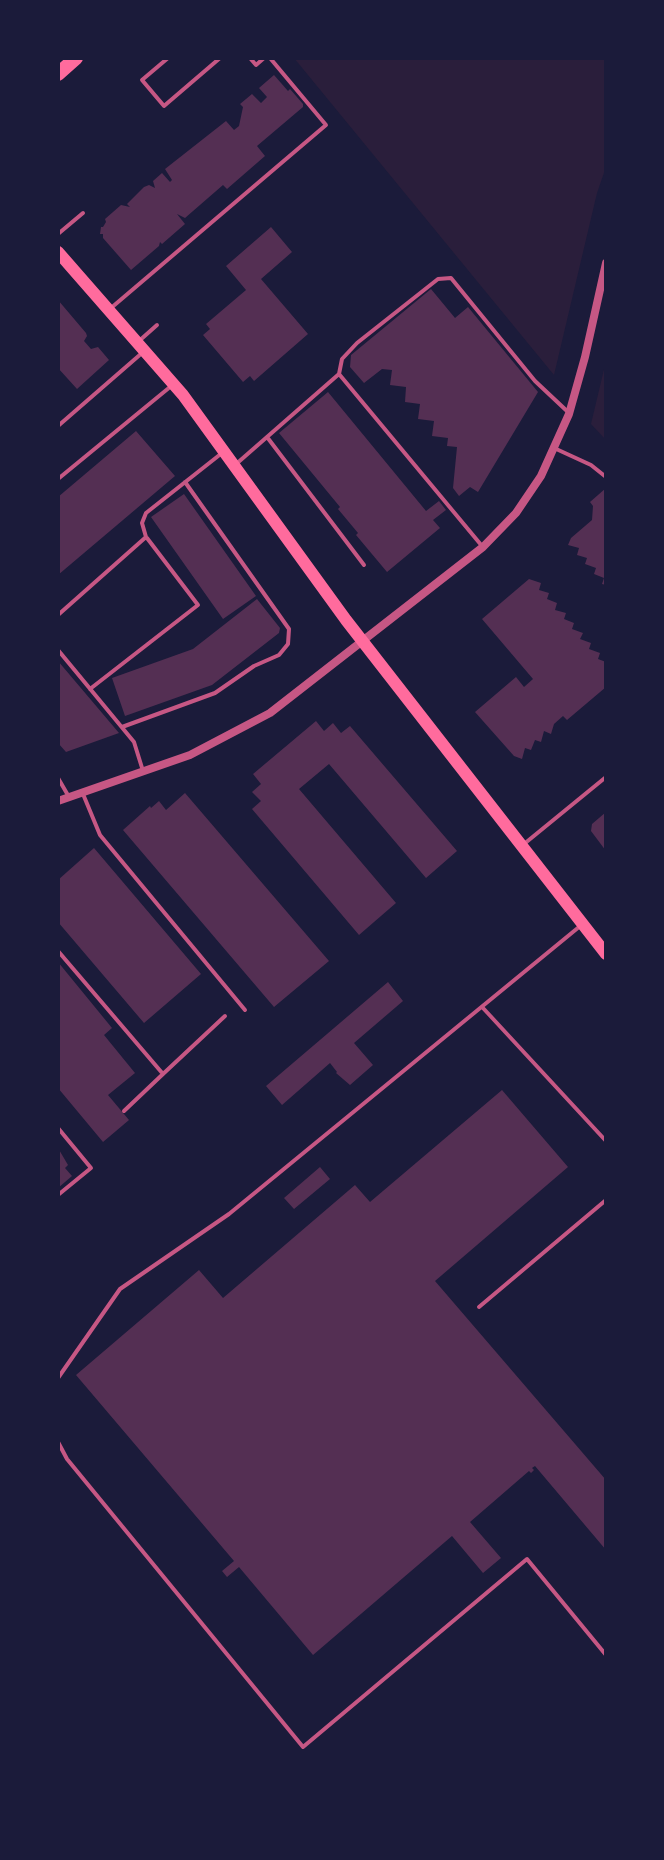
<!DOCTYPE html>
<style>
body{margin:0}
#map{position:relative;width:664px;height:1860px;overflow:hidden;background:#1b1b3a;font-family:Signika,sans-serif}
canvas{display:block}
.frame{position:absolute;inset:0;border:60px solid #1b1b3a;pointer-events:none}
</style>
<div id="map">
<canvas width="664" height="1860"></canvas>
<div class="frame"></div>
</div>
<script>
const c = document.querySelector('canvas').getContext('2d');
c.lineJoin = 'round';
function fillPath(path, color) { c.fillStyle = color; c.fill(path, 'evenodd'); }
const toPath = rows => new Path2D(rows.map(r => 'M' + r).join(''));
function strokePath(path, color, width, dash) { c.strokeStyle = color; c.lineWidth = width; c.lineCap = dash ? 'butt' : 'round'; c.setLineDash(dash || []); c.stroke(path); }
fillPath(toPath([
 [294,58,606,58,606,167,597,193,554,375],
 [606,361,606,440,591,424]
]), '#2a1e3b');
fillPath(toPath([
 [274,75,288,91,290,89,303,104,303,107,257,146,265,156,227,189,223,185,185,218,177,214,185,224,162,244,160,242,159,246,131,270,103,238,103,234,100,234,101,227,103,227,106,222,105,219,121,205,130,207,127,204,144,187,149,185,155,188,153,181,162,173,170,182,172,180,165,169,226,121,234,130,239,126,243,107,240,104,252,94,261,103,267,97,259,88],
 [271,227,292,252,261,279,308,334,254,381,250,376,243,382,203,335,210,329,206,324,246,290,226,266],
 [431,289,455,318,468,307,538,392,478,492,470,487,459,496,453,488,457,447,447,446,448,438,432,436,434,421,418,419,420,404,405,402,406,387,390,385,392,370,382,369,364,383,350,367,351,355],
 [58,300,86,333,87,336,84,341,91,349,98,347,109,360,77,389,58,368],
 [328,392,426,511,439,501,446,510,433,520,440,528,387,572,356,535,358,533,338,509,340,507,279,433],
 [136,431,175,476,58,575,58,497],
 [606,488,606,585,602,584,604,578,594,574,596,568,585,564,587,558,577,555,579,548,568,545,571,538,592,520,593,506,590,502],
 [184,494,256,596,223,619,151,517],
 [529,579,541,583,539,590,549,593,547,599,557,603,555,610,566,613,564,619,574,623,572,629,583,633,580,639,591,643,589,649,600,653,598,659,606,662,606,687,567,720,563,716,554,724,551,734,544,731,541,742,535,740,531,750,525,748,522,759,514,756,475,712,516,677,524,687,533,679,482,619],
 [257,599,280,628,279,633,212,685,125,716,112,678,193,649],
 [58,661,119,733,66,752,58,743],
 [316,721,324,731,333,723,341,733,350,726,457,851,426,878,329,764,299,789,396,903,359,935,252,809,261,801,252,792,261,784,253,774],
 [185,793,329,961,274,1007,123,830,150,806,151,808,159,801,166,810],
 [606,812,606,851,591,831,592,824],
 [94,848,201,974,144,1023,58,922,58,880],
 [58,962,112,1028,104,1035,135,1073,108,1095,129,1120,103,1142,58,1088],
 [388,982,403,1001,354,1043,373,1065,350,1085,336,1073,337,1072,330,1063,282,1105,266,1086],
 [502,1090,568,1167,435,1281,606,1480,606,1550,535,1466,532,1468,534,1470,531,1473,529,1471,470,1522,501,1558,483,1573,452,1536,313,1655,239,1567,227,1577,222,1571,234,1561,76,1375,199,1270,223,1298,355,1185,370,1202],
 [58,1148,68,1165,65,1168,72,1176,58,1188],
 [320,1167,330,1179,294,1209,284,1198]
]), '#542f53');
strokePath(toPath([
 [168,58,142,80,164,106,220,58],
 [250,58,256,65,264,58],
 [58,234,83,213],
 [111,308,326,125,270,58],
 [139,341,157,325],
 [58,426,142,353],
 [267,437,364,565],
 [554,448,591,465,606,477],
 [235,465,339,374],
 [58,479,170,387],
 [482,546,339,374,342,359,357,343,438,279,451,278,535,381,568,412],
 [58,615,146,537,142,523,146,513,222,453],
 [58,650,134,742,143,771],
 [90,689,198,605,147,538],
 [122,727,215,693,254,666,279,655,288,644,289,629,185,482],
 [58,778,69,797],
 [83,794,100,835,245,1010],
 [524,844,606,777],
 [58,951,163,1074,225,1016],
 [483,1008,606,1141],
 [124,1111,163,1074],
 [58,1128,91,1168,58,1195],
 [479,1307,606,1200],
 [58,1378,120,1289,229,1214,579,927],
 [58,1442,67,1459,303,1747,527,1559,606,1655]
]), '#c65784', 4);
strokePath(toPath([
 [58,801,190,755,270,713,483,547,516,513,541,476,569,414,585,357,606,263]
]), '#c65784', 8);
strokePath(toPath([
 [58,252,183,395,346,620,606,954]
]), '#ff6b9d', 12);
strokePath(toPath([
 [58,74,76,58]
]), '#ff6b9d', 14);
</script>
